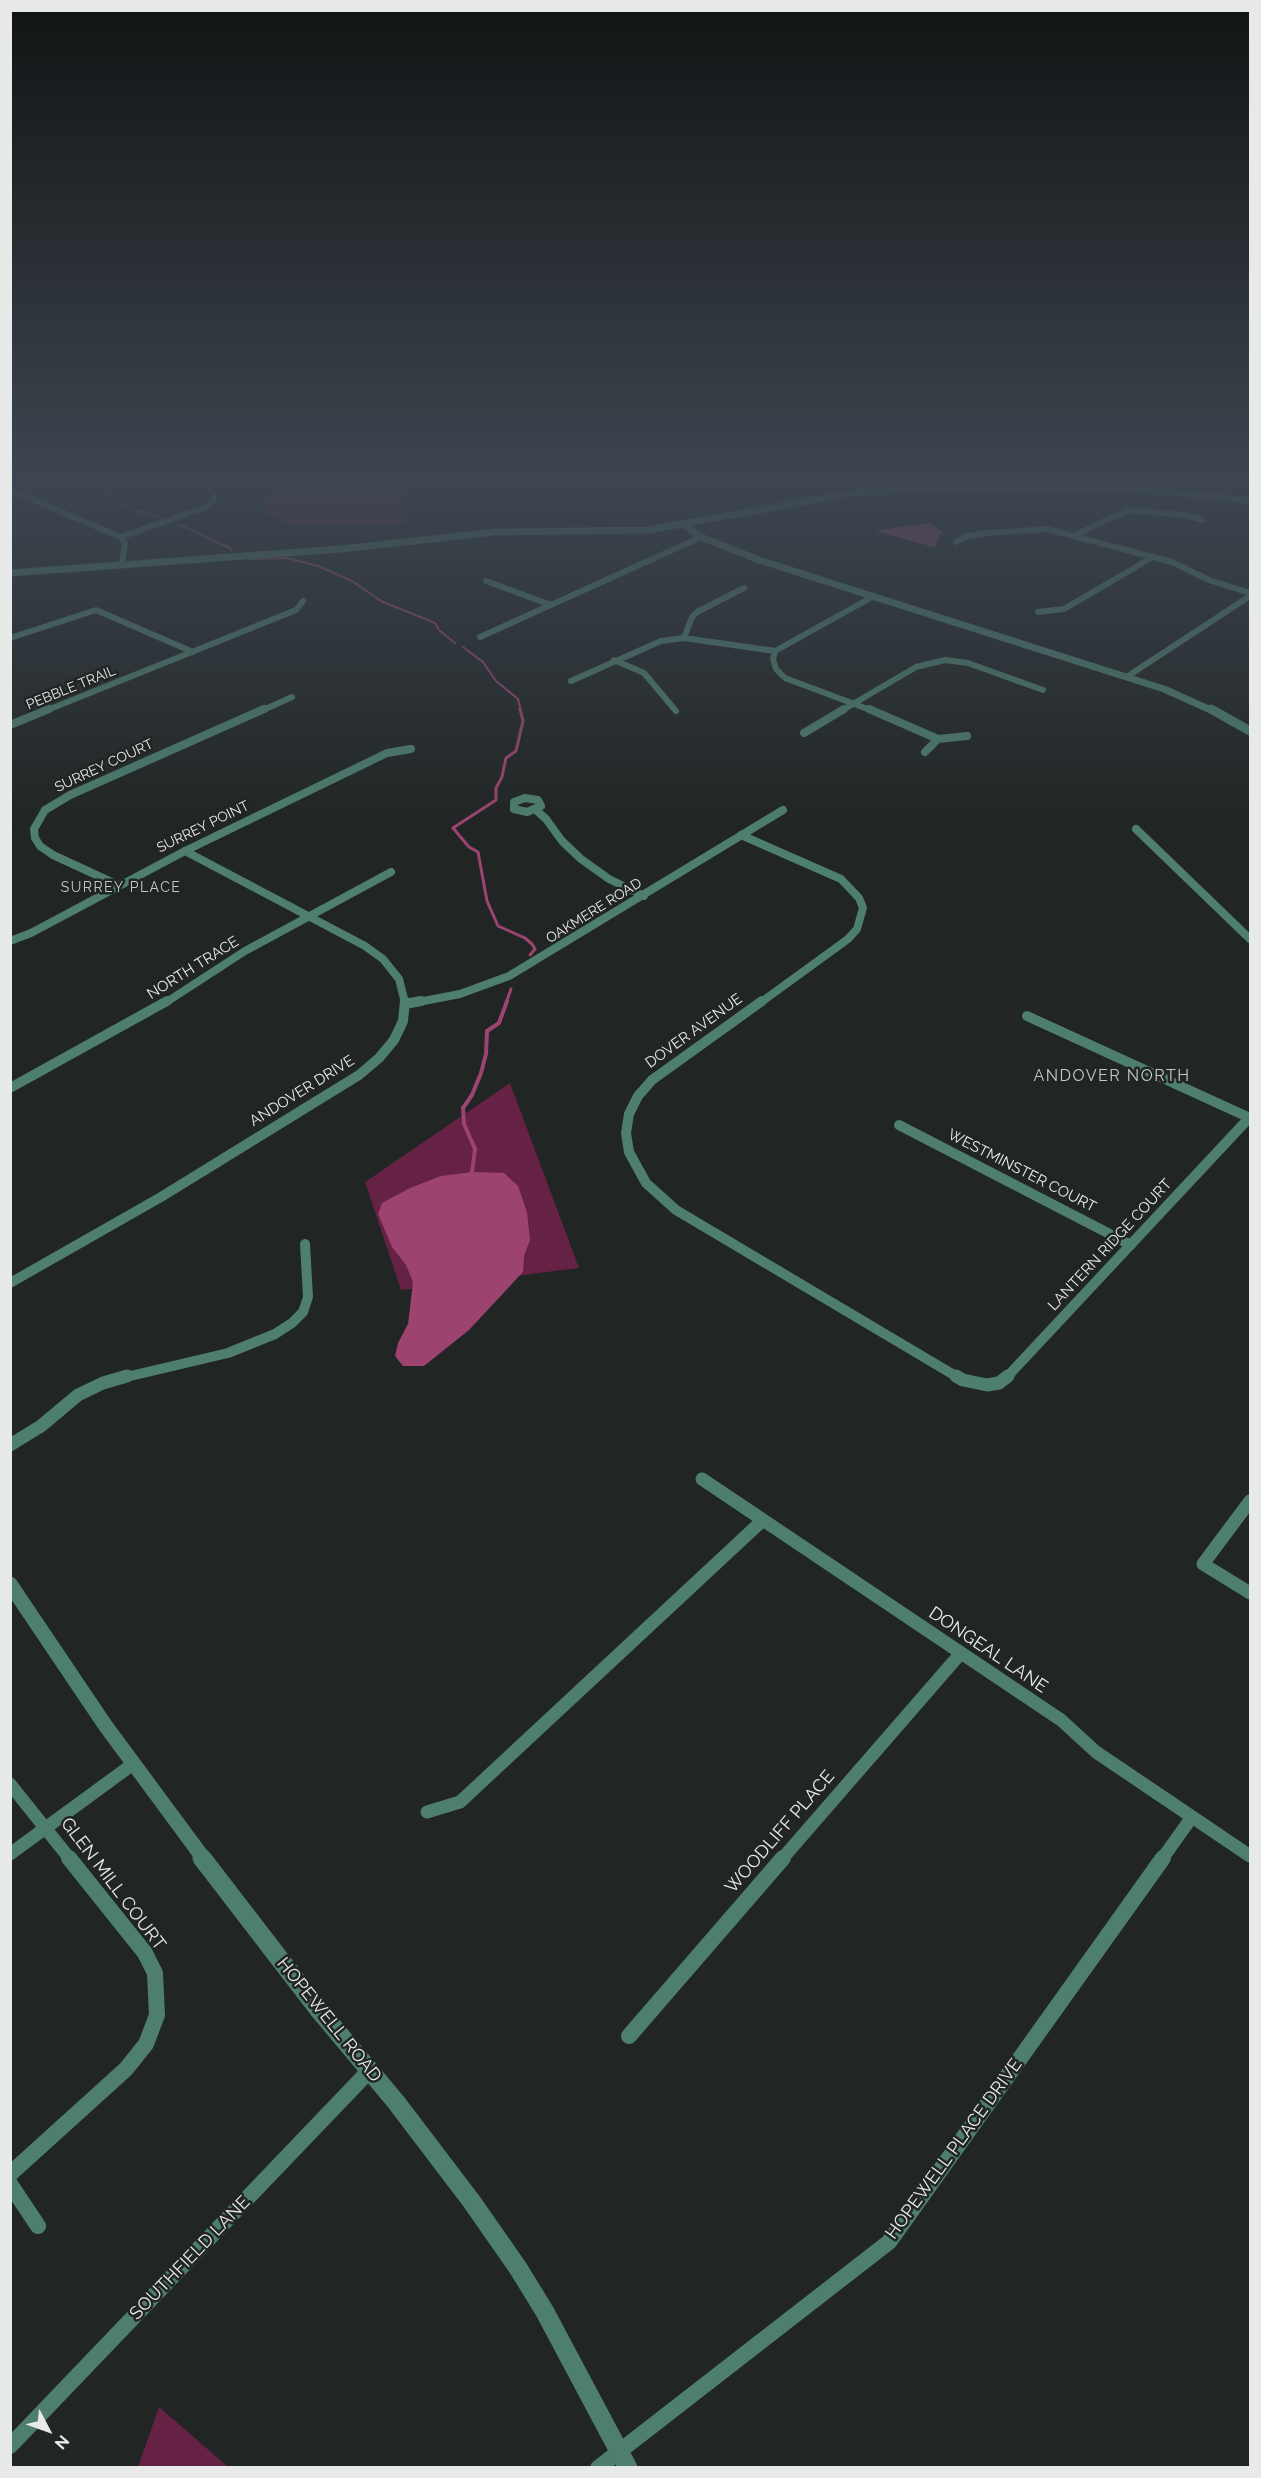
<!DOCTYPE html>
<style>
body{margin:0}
#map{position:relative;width:1261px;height:2478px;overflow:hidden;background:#212524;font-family:Raleway,sans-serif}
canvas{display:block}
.frame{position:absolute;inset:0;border:12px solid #e8eae9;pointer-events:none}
.north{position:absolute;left:18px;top:2400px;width:60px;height:60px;-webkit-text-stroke:4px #212524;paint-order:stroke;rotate:131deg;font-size:16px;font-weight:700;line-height:24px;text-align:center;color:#e8eae9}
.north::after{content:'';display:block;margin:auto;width:21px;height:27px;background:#e8eae9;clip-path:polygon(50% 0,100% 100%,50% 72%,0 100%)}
</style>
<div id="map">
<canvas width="1261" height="2478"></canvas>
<div class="frame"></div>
<div class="north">N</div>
</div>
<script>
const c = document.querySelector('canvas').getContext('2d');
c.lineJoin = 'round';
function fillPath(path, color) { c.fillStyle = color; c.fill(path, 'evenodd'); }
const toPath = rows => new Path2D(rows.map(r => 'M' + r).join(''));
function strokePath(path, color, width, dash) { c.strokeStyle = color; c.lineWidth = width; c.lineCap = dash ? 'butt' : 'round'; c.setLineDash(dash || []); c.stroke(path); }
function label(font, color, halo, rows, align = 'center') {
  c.font = font + ' Raleway,sans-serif'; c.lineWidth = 5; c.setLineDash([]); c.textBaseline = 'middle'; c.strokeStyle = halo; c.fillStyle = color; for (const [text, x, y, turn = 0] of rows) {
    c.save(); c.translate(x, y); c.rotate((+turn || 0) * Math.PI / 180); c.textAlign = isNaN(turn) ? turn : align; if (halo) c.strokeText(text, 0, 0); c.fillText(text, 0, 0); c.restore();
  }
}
fillPath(toPath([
 [349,483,415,483,403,504,393,513,408,519,404,525,329,524,288,526,263,510,261,495,291,488],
 [510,1083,579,1268,401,1290,365,1182],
 [159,2407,180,2425,228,2467,138,2467]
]), '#662245');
fillPath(toPath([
 [930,523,942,532,937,540,937,545,934,547,879,532,877,530],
 [472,1172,504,1173,518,1186,527,1212,530,1240,524,1256,523,1272,469,1330,424,1366,403,1366,395,1356,398,1343,408,1324,413,1282,406,1265,392,1247,378,1214,382,1203,410,1188,441,1176]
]), '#9d4370');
strokePath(toPath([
 [95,483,99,490,134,510,163,518],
 [178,524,230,548,233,553],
 [251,559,287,558,318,566,352,581,381,601,435,623,439,630,455,643],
 [463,647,483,662,496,681,518,699,521,711]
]), '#9d4370', 2);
strokePath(toPath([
 [520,709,523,721,516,751,506,758,502,777,496,788,496,800,453,828,469,847,478,852,487,901,498,926,525,938,532,944,535,949,530,955],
 [506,1003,511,989]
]), '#9d4370', 3);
strokePath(toPath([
 [472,1172,475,1149,464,1124,463,1108,472,1095,481,1073,486,1054,487,1031,499,1023,507,1001]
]), '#9d4370', 4);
strokePath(toPath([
 [849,483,865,492],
 [10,490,121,537,125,544,122,564],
 [1075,535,1128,510,1186,515,1203,520],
 [121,537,206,507,213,501,215,494,201,483],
 [956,542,965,537,987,533,1047,529,1172,562,1209,580,1250,593],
 [486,581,551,605],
 [1038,612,1064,609,1153,557],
 [480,637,701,537],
 [10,638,96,610,193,652],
 [684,638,692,617,697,612,744,588],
 [614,660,644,673,676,711],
 [1128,676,1250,596],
 [571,681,661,641,684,638,775,651],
 [45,711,296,610,303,601],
 [261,711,292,697],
 [841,711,916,667,945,660,968,663,1043,690],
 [873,711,785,678,776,669,773,659,775,651,874,596]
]), '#4d7e6e', 6);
strokePath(toPath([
 [869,709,938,739],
 [10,725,49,709],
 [804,733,844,709],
 [925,752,938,739,967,736],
 [525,798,538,800,541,806,527,812,514,809,514,802,525,798],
 [536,810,546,819,562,841,581,859,609,879,644,896],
 [1136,829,1250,939],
 [741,835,841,879,859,898,863,908,857,929,848,939,760,1003],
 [185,851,365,946,383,959,399,979,405,1003],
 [118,885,53,855,40,846,35,838,34,829,45,810,70,795,264,709],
 [10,941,31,933,185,851,387,753,411,749],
 [165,1003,245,951,391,872],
 [413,1003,460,994,509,976,783,810]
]), '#4d7e6e', 8);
strokePath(toPath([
 [762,1001,652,1080,638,1096,629,1114,626,1133,629,1152,646,1183,676,1210,959,1378],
 [405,1004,421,1001],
 [1027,1016,1250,1118],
 [10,1088,167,1001],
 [899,1125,1131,1245],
 [10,1283,161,1197,359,1075,379,1058,394,1040,403,1021,405,1001],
 [122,1378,228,1353,275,1334,292,1323,303,1312,308,1297,305,1244],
 [1006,1378,1250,1117]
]), '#4d7e6e', 10);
strokePath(toPath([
 [956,1376,963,1380,987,1385,999,1383,1008,1376],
 [10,1445,41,1426,78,1395,103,1383,127,1376],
 [702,1479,1061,1720,1096,1752,1250,1856],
 [1250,1501,1203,1564,1250,1593],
 [10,1784,70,1859],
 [427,1812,460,1802,763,1520],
 [10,1854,133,1764],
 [782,1859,961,1653],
 [1162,1859,1192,1817]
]), '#4d7e6e', 13);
strokePath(toPath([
 [629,2036,783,1858],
 [10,2174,126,2069,146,2044,157,2015,155,1973,145,1953,69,1858],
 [10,2184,38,2226],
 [10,2446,370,2070],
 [598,2468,889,2242,1163,1858]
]), '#4d7e6e', 16);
strokePath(toPath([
 [685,525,701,537,759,560,1164,689,1213,711],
 [10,573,341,549,495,532,648,530,847,494,922,487,1117,487,1250,500]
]), '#4d7e6e', 7);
strokePath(toPath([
 [1211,709,1250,731]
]), '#4d7e6e', 9);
strokePath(toPath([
 [10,1584,105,1725,204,1859]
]), '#4d7e6e', 15);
strokePath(toPath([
 [202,1858,319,2010,396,2102,472,2202,518,2268,545,2312,628,2468]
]), '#4d7e6e', 19);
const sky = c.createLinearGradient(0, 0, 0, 830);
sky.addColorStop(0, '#121414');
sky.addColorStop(0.58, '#3d4650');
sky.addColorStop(1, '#3d465000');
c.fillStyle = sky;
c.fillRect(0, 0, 1261, 830);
label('14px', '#e8eae9', '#212524', [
 ["PEBBLE TRAIL",71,688,-22],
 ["SURREY COURT",104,766,-25],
 ["SURREY POINT",203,827,-26],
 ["OAKMERE ROAD",594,911,-32]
]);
c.letterSpacing = '1.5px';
label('14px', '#c4c9c7', '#212524', [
 ["SURREY PLACE",121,888]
]);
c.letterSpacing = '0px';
label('15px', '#e8eae9', '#212524', [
 ["NORTH TRACE",193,968,-32],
 ["DOVER AVENUE",694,1031,-36],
 ["ANDOVER DRIVE",302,1091,-32],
 ["WESTMINSTER COURT",1022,1171,27],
 ["LANTERN RIDGE COURT",1110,1245,-47]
]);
c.letterSpacing = '1.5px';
label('16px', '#c4c9c7', '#212524', [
 ["ANDOVER NORTH",1112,1076]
]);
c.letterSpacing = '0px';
label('18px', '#e8eae9', '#212524', [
 ["DONGEAL LANE",988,1650,34],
 ["WOODLIFF PLACE",780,1832,-49],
 ["GLEN MILL COURT",113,1884,53],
 ["HOPEWELL ROAD",329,2020,51],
 ["HOPEWELL PLACE DRIVE",954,2149,-54],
 ["SOUTHFIELD LANE",190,2258,-46]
]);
</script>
